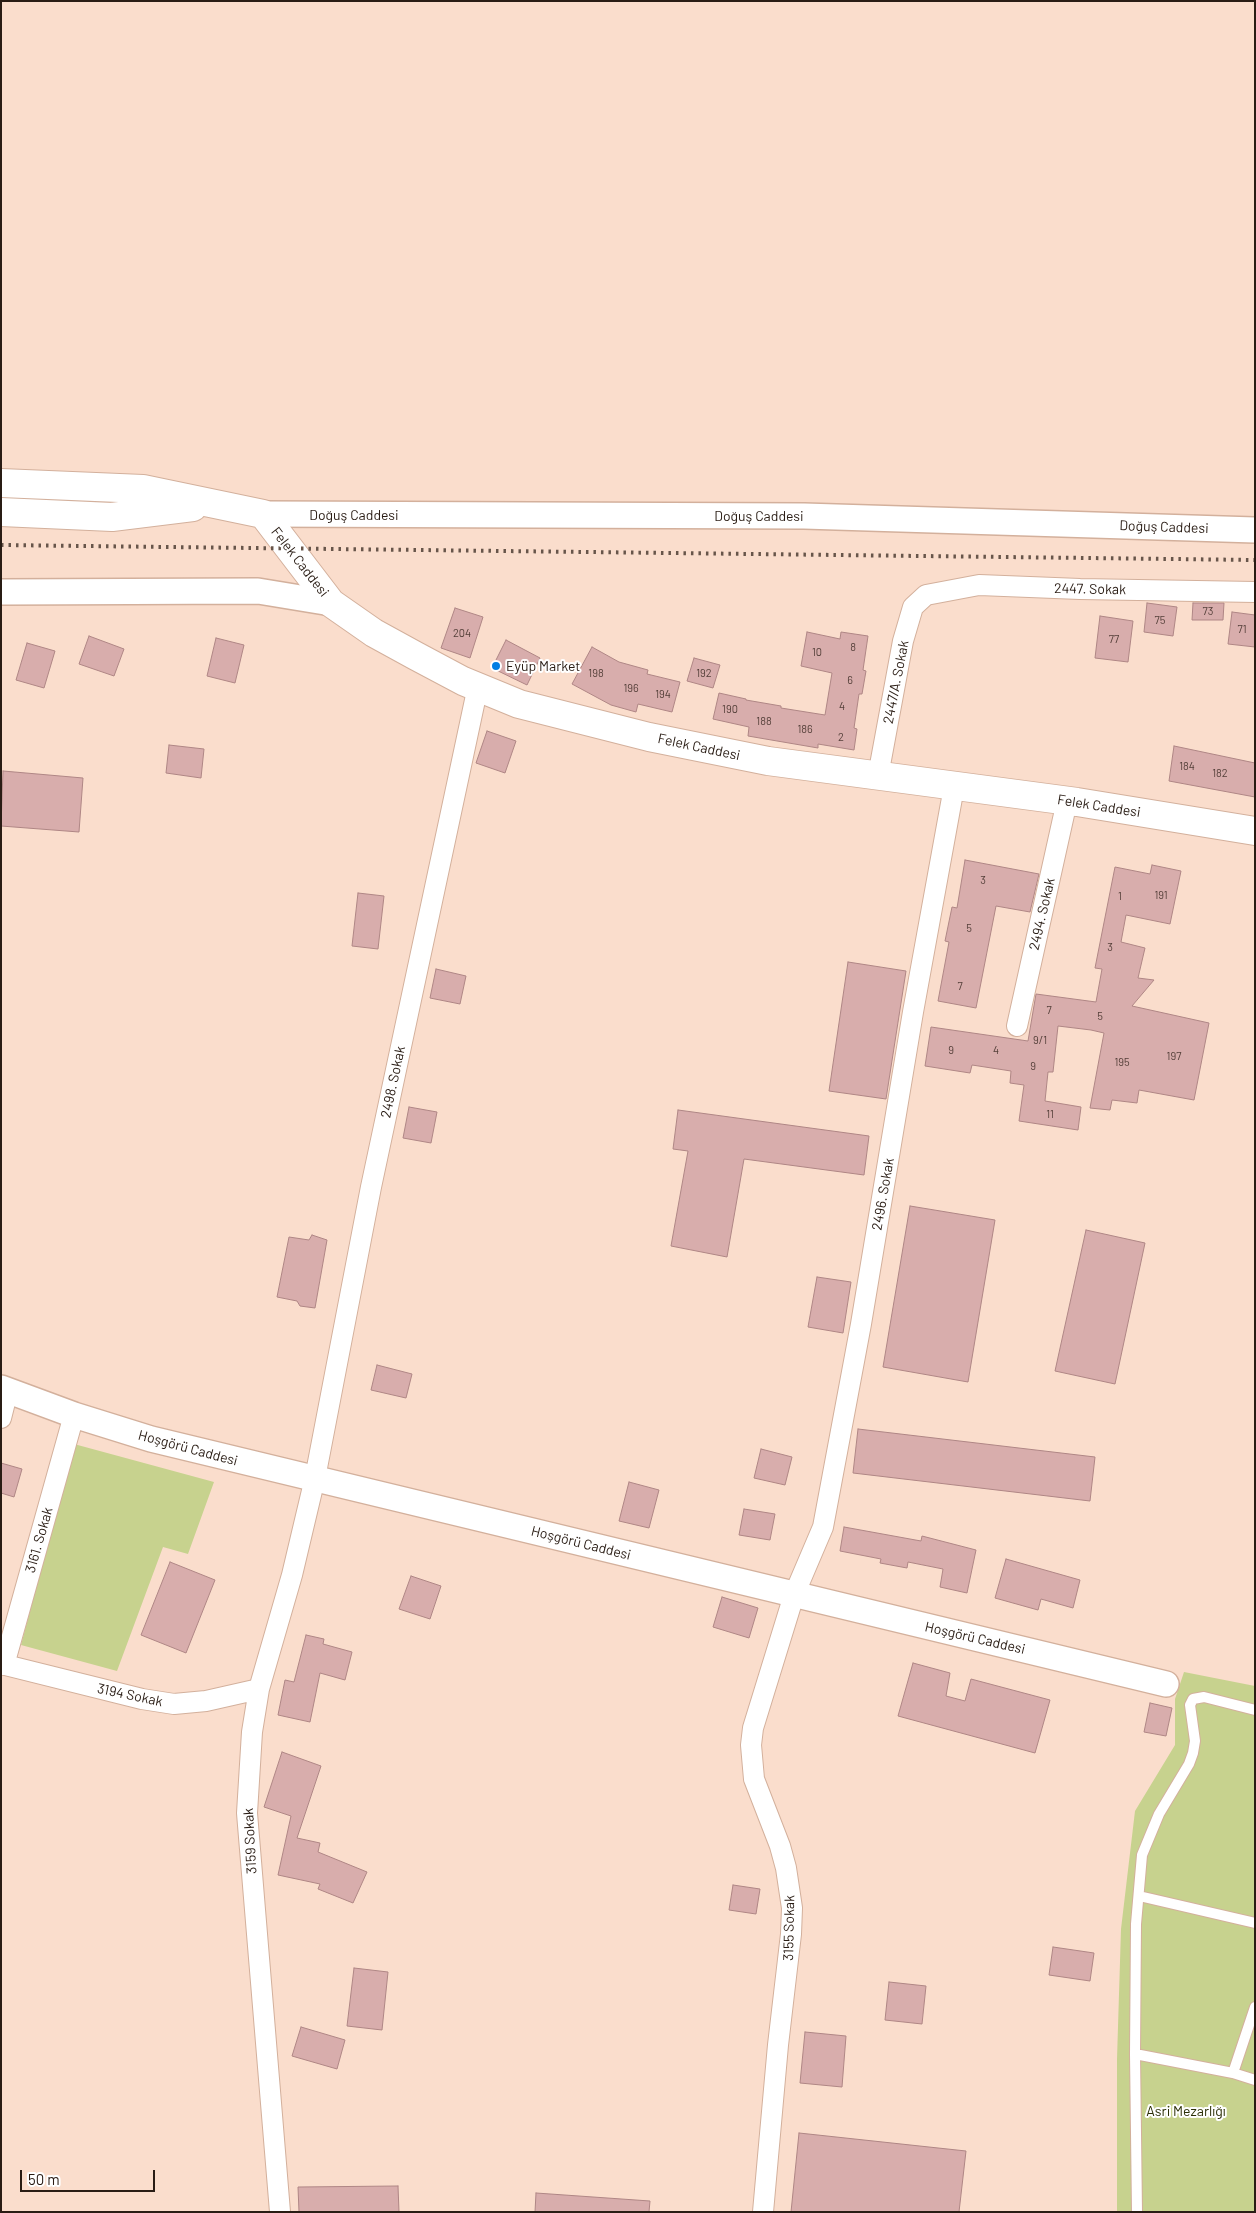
<!DOCTYPE html>
<meta charset="utf-8">
<style>
body{margin:0}
#map{position:relative;width:1256px;height:2213px;overflow:hidden;background:#faddcc;font-family:Barlow,sans-serif}
canvas{display:block}
.frame{position:absolute;inset:0;border:2px solid #291c14;pointer-events:none}
.scale{position:absolute;left:20px;top:2170px;width:135px;height:22px;box-sizing:border-box;border:2px solid #291c14;border-top:0;padding-left:6px;font-size:15px;line-height:18px;white-space:nowrap;color:#291c14;-webkit-text-stroke:4px #fff;paint-order:stroke}
</style>
<div id="map">
<canvas width="1256" height="2213"></canvas>
<div class="frame"></div>
<div class="scale">50 m</div>
</div>
<script>
const c = document.querySelector('canvas').getContext('2d');
c.lineJoin = 'round';
function fillPath(path, color) { c.fillStyle = color; c.fill(path, 'evenodd'); }
const toPath = rows => new Path2D(rows.map(r => 'M' + r).join(''));
function strokePath(path, color, width, dash) { c.strokeStyle = color; c.lineWidth = width; c.lineCap = dash ? 'butt' : 'round'; c.setLineDash(dash || []); c.stroke(path); }
function label(font, color, halo, rows, align = 'center') {
  c.font = font + ' Barlow,sans-serif'; c.lineWidth = 4; c.setLineDash([]); c.textBaseline = 'middle'; c.strokeStyle = halo; c.fillStyle = color; for (const [text, x, y, turn = 0] of rows) {
    c.save(); c.translate(x, y); c.rotate((+turn || 0) * Math.PI / 180); c.textAlign = isNaN(turn) ? turn : align; if (halo) c.strokeText(text, 0, 0); c.fillText(text, 0, 0); c.restore();
  }
}
fillPath(toPath([
 [74,1444,214,1482,188,1554,163,1547,117,1671,21,1645],
 [1184,1672,1255,1686,1255,2212,1117,2212,1117,2059,1121,1929,1135,1811,1175,1745,1175,1699]
]), '#c7d28e');
const building = toPath([
 [1147,603,1177,607,1173,636,1144,632,1147,603],
 [1193,603,1224,603,1223,620,1192,620,1193,603],
 [455,608,483,617,470,658,441,648,455,608],
 [1232,612,1255,615,1255,647,1228,644,1232,612],
 [1100,616,1133,621,1128,662,1095,658,1100,616],
 [807,632,840,639,841,632,868,636,863,670,866,671,862,694,859,694,854,728,857,729,854,750,818,744,818,748,748,736,749,727,713,719,719,693,746,699,746,700,781,706,781,708,825,715,832,673,801,666,807,632],
 [89,636,124,649,114,676,79,664,89,636],
 [216,638,244,645,235,683,207,676,216,638],
 [506,640,540,658,527,685,492,668,506,640],
 [27,643,55,651,44,688,16,680,27,643],
 [592,647,619,662,648,670,647,674,680,682,672,712,638,704,636,712,611,705,572,684,592,647],
 [694,658,720,665,713,688,687,681,694,658],
 [487,731,516,741,505,773,476,763,487,731],
 [169,745,204,749,201,778,166,773,169,745],
 [1174,746,1255,763,1255,797,1169,781,1174,746],
 [3,771,83,778,79,832,1,826,3,771],
 [965,860,1039,874,1030,912,996,906,976,1008,938,1001,949,942,945,941,952,907,957,908,965,860],
 [1152,865,1181,871,1170,924,1126,915,1121,942,1145,948,1138,978,1154,980,1132,1006,1209,1023,1194,1100,1139,1090,1137,1103,1112,1100,1110,1110,1090,1108,1104,1033,1091,1030,1058,1026,1053,1072,1048,1072,1045,1101,1081,1107,1078,1130,1019,1121,1024,1085,1010,1083,1011,1071,972,1065,970,1073,925,1066,931,1027,1028,1041,1036,994,1096,1002,1102,969,1095,968,1115,867,1150,874,1152,865],
 [358,893,384,896,378,949,352,946,358,893],
 [848,962,906,971,886,1099,829,1091,848,962],
 [436,969,466,976,460,1004,430,998,436,969],
 [409,1107,437,1112,431,1143,403,1138,409,1107],
 [678,1110,869,1136,864,1175,744,1159,727,1257,671,1246,688,1151,673,1149,678,1110],
 [910,1206,995,1220,968,1382,883,1367,910,1206],
 [1086,1230,1145,1243,1115,1384,1055,1371,1086,1230],
 [312,1235,327,1240,315,1308,300,1306,297,1301,277,1297,289,1237,309,1240,312,1235],
 [817,1277,851,1282,843,1333,808,1327,817,1277],
 [377,1365,412,1374,406,1398,371,1390,377,1365],
 [858,1429,1095,1457,1090,1501,853,1473,858,1429],
 [761,1449,792,1457,785,1485,754,1478,761,1449],
 [1,1463,22,1469,14,1497,1,1493,1,1463],
 [629,1482,659,1490,649,1528,619,1521,629,1482],
 [744,1509,775,1514,770,1540,739,1535,744,1509],
 [844,1527,921,1541,922,1536,976,1550,967,1593,940,1587,943,1569,908,1562,907,1568,880,1563,881,1559,840,1551,844,1527],
 [1006,1559,1080,1580,1073,1608,1041,1599,1038,1610,995,1598,1006,1559],
 [170,1562,215,1580,186,1653,141,1635,170,1562],
 [411,1576,441,1586,430,1619,399,1609,411,1576],
 [722,1597,758,1608,749,1638,713,1627,722,1597],
 [306,1635,324,1639,323,1644,352,1652,345,1680,320,1673,310,1722,278,1715,285,1680,294,1682,306,1635],
 [913,1663,950,1673,946,1696,965,1701,971,1679,1050,1700,1035,1753,898,1716,913,1663],
 [1150,1703,1172,1708,1166,1736,1144,1732,1150,1703],
 [282,1752,321,1766,297,1838,320,1843,318,1852,367,1872,353,1903,318,1889,320,1884,278,1875,291,1816,264,1807,282,1752],
 [733,1885,760,1889,756,1914,729,1910,733,1885],
 [1053,1947,1094,1953,1090,1981,1049,1975,1053,1947],
 [354,1968,388,1972,382,2030,347,2026,354,1968],
 [889,1982,926,1986,922,2024,885,2020,889,1982],
 [301,2027,345,2040,337,2069,292,2056,301,2027],
 [805,2032,846,2036,842,2087,800,2083,805,2032],
 [799,2133,966,2151,959,2212,791,2212,799,2133],
 [398,2186,399,2212,299,2212,298,2187,398,2186],
 [536,2193,650,2201,649,2212,535,2212,536,2193]
]);
fillPath(building, '#d8adac');
strokePath(building, '#af8685', 1);
const service = toPath([
 [1139,1896,1255,1923],
 [1135,2054,1233,2073,1255,2080],
 [1233,2073,1255,2007],
 [1137,2212,1135,2054,1136,1924,1142,1855,1159,1814,1189,1764,1193,1753,1195,1741,1190,1705,1193,1699,1204,1697,1255,1710]
]);
const minor = toPath([
 [878,776,903,641,913,607,926,595,979,585,1080,589,1255,592],
 [1017,1026,1067,801],
 [1,1418,8,1390],
 [1,1664,142,1699,174,1704,206,1701,259,1689],
 [4,1665,74,1415],
 [280,2212,247,1813,252,1732,259,1689,292,1575,315,1478,371,1187,478,686],
 [763,2212,778,2045,791,1934,792,1908,786,1868,780,1846,754,1779,751,1745,753,1728,794,1595,823,1527,861,1324,913,1012,954,787]
]);
const tertiary = toPath([
 [263,514,804,516,1255,530],
 [1,592,258,591,331,603],
 [1,1388,74,1415,151,1439,1166,1684]
]);
const secondary = toPath([
 [1,483,143,489,263,514,331,603,374,633,416,656,463,681,519,704,649,737,768,761,1077,802,1255,831],
 [1,512,112,517,193,507]
]);
strokePath(service, '#d3b09c', 12);
strokePath(minor, '#d3b09c', 22);
strokePath(tertiary, '#d3b09c', 28);
strokePath(secondary, '#d3b09c', 30);
strokePath(service, '#fff', 10);
strokePath(minor, '#fff', 20);
strokePath(tertiary, '#fff', 25);
strokePath(secondary, '#fff', 28);
strokePath(toPath([
 [1,545,1255,560]
]), '#67554a', 4, [2.5, 5]);
for (const [x, y, r, color] of [
 [496,666,5,"#017ee4"]
]) { const dot = new Path2D(); dot.arc(x, y, r, 0, 2 * Math.PI); c.fillStyle = color; c.fill(dot); strokePath(dot, '#fff', 2); }
label('11px', '#55403a', null, [
 ["73",1208,611],
 ["75",1160,620],
 ["71",1242,629],
 ["204",462,633],
 ["77",1114,639],
 ["8",853,647],
 ["10",817,652],
 ["198",596,673],
 ["192",704,673],
 ["6",850,680],
 ["196",631,688],
 ["194",663,694],
 ["4",842,706],
 ["190",730,709],
 ["188",764,721],
 ["186",805,729],
 ["2",841,737],
 ["184",1187,766],
 ["182",1220,773],
 ["3",983,880],
 ["191",1161,895],
 ["1",1120,896],
 ["5",969,928],
 ["3",1110,947],
 ["7",960,986],
 ["7",1049,1010],
 ["5",1100,1016],
 ["9/1",1040,1040],
 ["9",951,1050],
 ["4",996,1050],
 ["197",1174,1056],
 ["195",1122,1062],
 ["9",1033,1066],
 ["11",1050,1114]
]);
label('14px', '#291c14', '#fff', [
 ["Doğuş Caddesi",354,515],
 ["Doğuş Caddesi",759,516],
 ["Doğuş Caddesi",1164,527,2],
 ["Felek Caddesi",300,562,52],
 ["2447. Sokak",1090,589,1],
 ["2447/A. Sokak",896,682,-79],
 ["Felek Caddesi",699,747,12],
 ["Felek Caddesi",1099,806,9],
 ["2494. Sokak",1042,914,-77],
 ["2498. Sokak",393,1082,-78],
 ["2496. Sokak",883,1194,-80],
 ["Hoşgörü Caddesi",188,1448,15],
 ["3161. Sokak",39,1540,-74],
 ["Hoşgörü Caddesi",581,1543,14],
 ["Hoşgörü Caddesi",975,1638,13],
 ["3194 Sokak",130,1695,12],
 ["3159 Sokak",250,1841,-93],
 ["3155 Sokak",789,1928,-89]
]);
label('14px', '#291c14', '#fff', [
 ["Eyüp Market",506,666]
], 'left');
label('14px', '#2a2e05', '#fff', [
 ["Asri Mezarlığı",1186,2111]
]);
</script>
